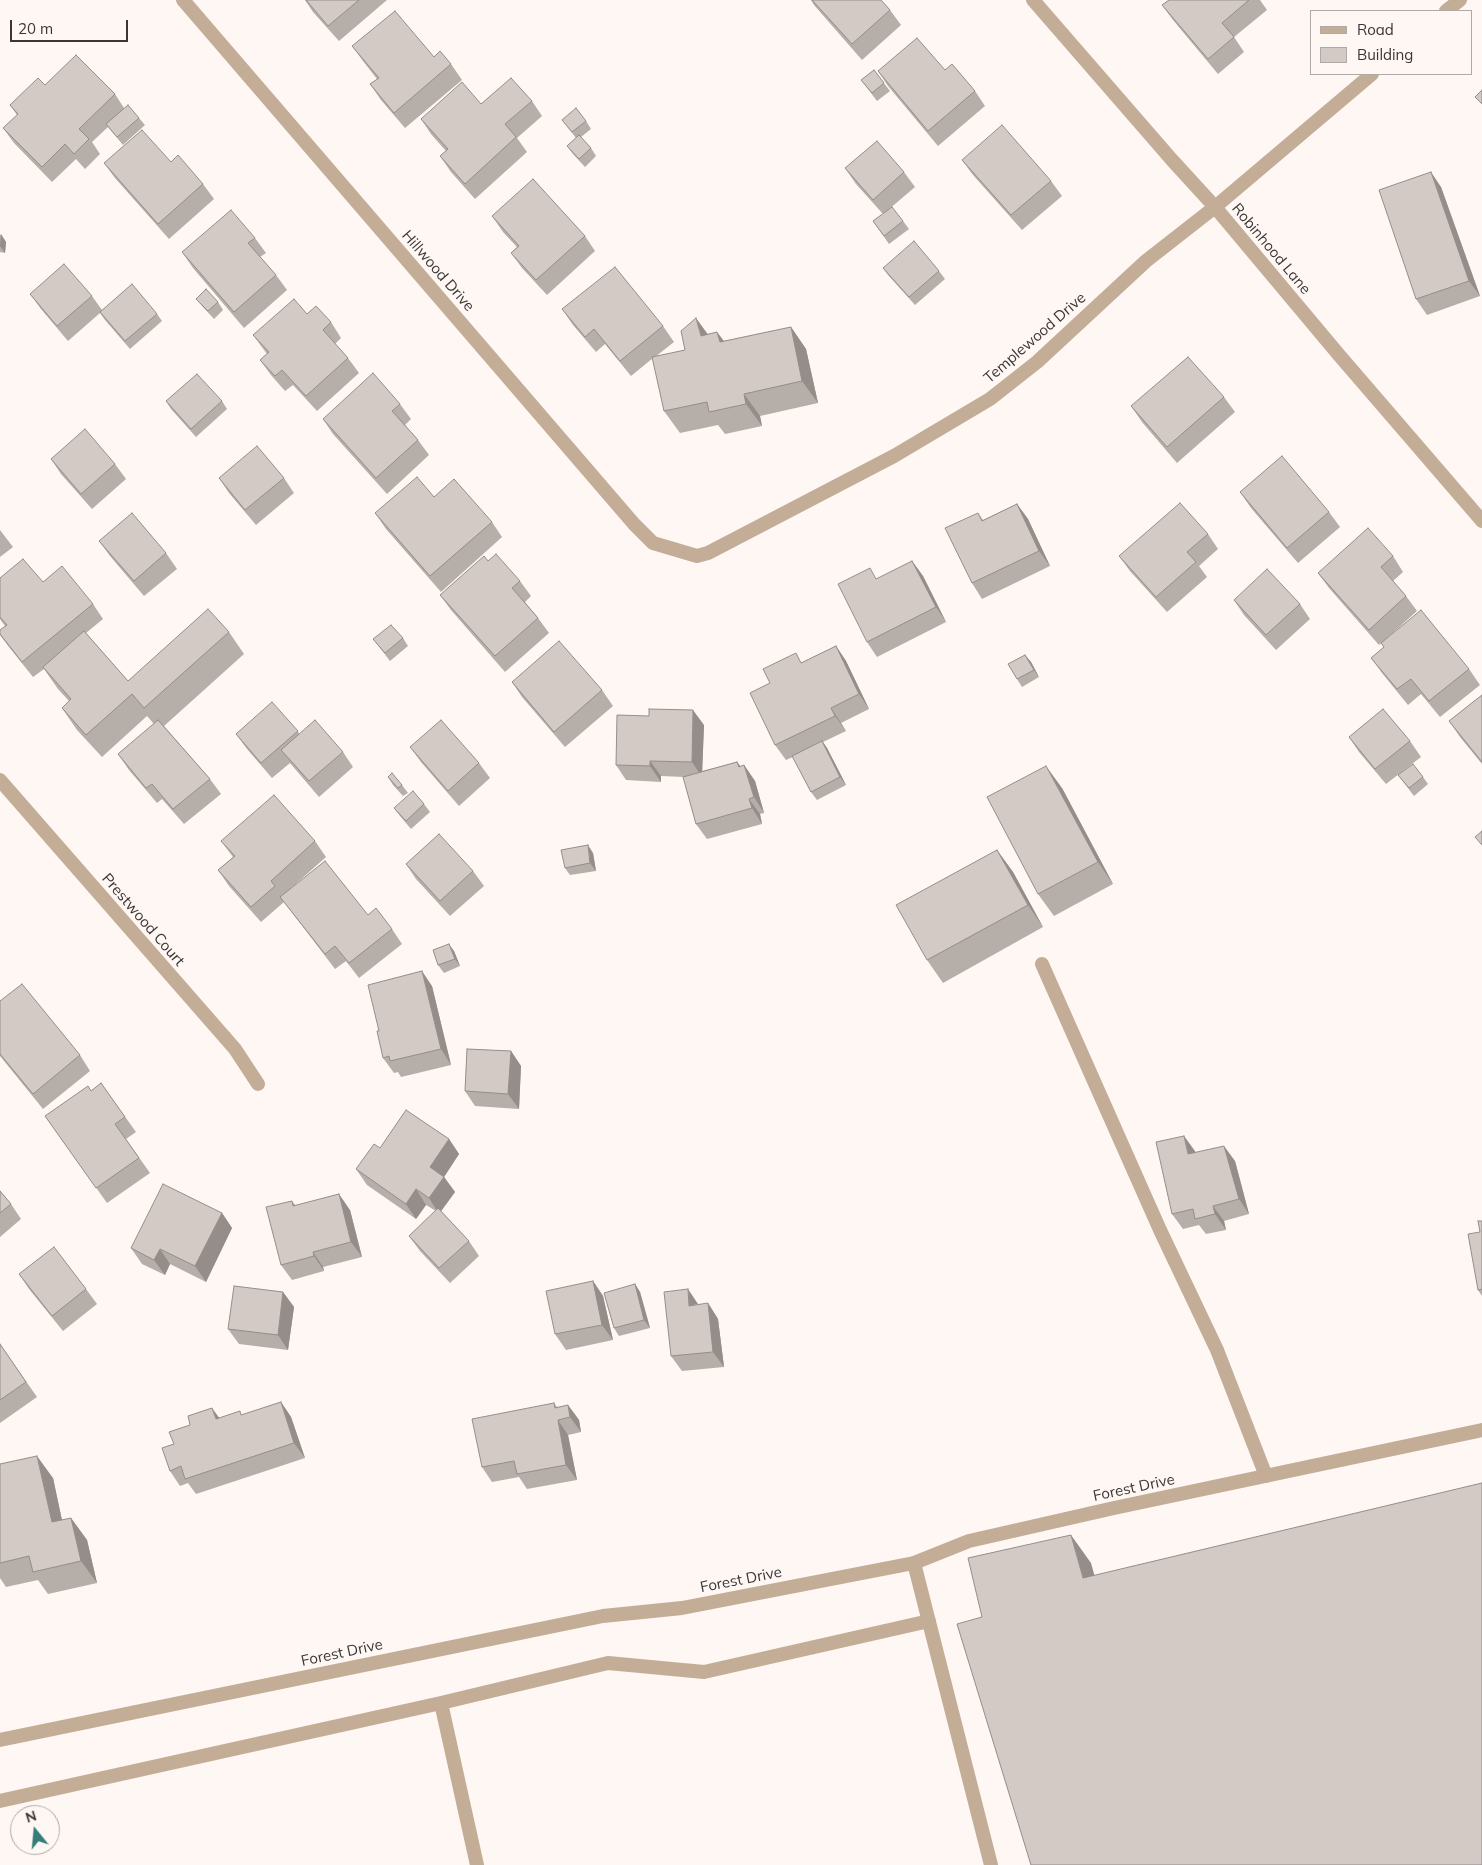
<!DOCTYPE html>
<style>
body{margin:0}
#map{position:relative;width:1482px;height:1865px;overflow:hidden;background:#fef7f4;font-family:Mulish,sans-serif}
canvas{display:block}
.legend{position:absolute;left:1310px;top:10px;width:162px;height:65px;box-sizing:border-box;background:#fef7f4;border:1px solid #b0aaa7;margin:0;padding:6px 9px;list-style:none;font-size:15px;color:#3a3634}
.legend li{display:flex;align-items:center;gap:10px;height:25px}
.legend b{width:25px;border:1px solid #b0aaa7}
.north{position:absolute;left:10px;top:1805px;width:50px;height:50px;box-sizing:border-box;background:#fef7f4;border:1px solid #b0aaa7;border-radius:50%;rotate:343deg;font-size:14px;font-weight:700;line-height:20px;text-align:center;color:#3a3634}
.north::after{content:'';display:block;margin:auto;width:18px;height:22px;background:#367e78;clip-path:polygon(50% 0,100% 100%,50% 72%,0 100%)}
.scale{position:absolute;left:10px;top:20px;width:118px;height:22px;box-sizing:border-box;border:2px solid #3a3634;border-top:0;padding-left:6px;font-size:15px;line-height:18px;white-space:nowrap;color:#3a3634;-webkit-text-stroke:4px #fef7f4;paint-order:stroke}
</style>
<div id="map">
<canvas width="1482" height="1865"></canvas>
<ul class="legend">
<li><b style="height:6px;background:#c3ad97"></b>Road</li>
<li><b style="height:14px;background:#d3cac5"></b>Building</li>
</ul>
<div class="north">N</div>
<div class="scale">20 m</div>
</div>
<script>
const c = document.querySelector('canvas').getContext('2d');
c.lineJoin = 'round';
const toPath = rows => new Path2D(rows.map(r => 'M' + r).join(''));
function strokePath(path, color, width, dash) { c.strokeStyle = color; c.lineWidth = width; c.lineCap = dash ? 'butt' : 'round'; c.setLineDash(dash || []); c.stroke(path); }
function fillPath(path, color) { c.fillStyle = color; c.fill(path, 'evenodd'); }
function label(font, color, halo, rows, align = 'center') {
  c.font = font + ' Mulish,sans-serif'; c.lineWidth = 5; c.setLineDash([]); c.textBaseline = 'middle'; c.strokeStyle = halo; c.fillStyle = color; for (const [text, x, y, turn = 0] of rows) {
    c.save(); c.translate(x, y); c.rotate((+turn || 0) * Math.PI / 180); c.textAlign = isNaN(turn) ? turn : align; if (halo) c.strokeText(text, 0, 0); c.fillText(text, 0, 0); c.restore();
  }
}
strokePath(toPath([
 [1042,964,1160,1230,1217,1350,1266,1476],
 [914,1563,991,1865],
 [441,1703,608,1663,704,1672,929,1621],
 [0,1801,441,1703,477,1865]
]), '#c3ad97', 14);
strokePath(toPath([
 [183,0,634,524,653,543,697,556,708,553,894,456,990,399,1037,362,1146,261,1215,207,1372,74],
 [1033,0,1172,160,1215,207,1339,355,1482,521],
 [1446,11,1460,0],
 [0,780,235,1049,258,1084],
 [0,1740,603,1616,682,1608,914,1563,969,1541,1114,1508,1482,1430]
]), '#c3ad97', 14);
fillPath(toPath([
 [305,0,387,0,339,41,313,12],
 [811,0,881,0,890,10,901,25,862,60,814,5],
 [1169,0,1260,0,1267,10,1234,37,1244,52,1218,74,1173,20,1162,5],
 [352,46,434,57,451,64,462,80,405,128,381,100,370,84,377,79,363,61],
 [874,70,890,91,877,101,861,80],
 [945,70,975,91,985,106,938,146,888,86,878,71],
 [45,85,115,94,124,108,139,118,145,125,123,145,108,127,92,142,100,154,85,169,76,159,52,182,14,143,3,128,17,115,10,105],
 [532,101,542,116,517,138,527,152,475,199,451,172,440,156,446,151,431,134,421,119,481,104],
 [562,120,586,121,591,129,581,137,591,148,596,156,585,167,573,154,567,146,576,138],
 [962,160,1051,181,1062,196,1022,230,973,175],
 [171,162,203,184,214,199,169,239,115,178,104,163],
 [845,168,904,172,915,187,888,210,903,221,909,229,889,244,873,221,883,214,856,184],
 [1441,187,1480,296,1427,315,1416,299],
 [492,216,585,236,595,251,547,295,522,268,511,253,517,247,503,232],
 [0,234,6,242,5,253,0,252],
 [255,238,266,253,260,257,276,275,287,290,244,328,193,268,182,252],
 [883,268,939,271,945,279,915,305,888,275],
 [30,294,92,296,102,310,157,314,162,321,130,349,105,320,100,313,68,341,41,309],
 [196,299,218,302,223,310,214,319,202,306],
 [562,309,663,326,674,342,655,357,685,350,708,334,717,332,724,341,791,327,806,349,818,403,760,416,762,426,725,434,718,425,680,433,664,411,653,358,631,376,605,344,596,352,573,325],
 [307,314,331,322,341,338,335,344,348,358,359,373,317,411,293,385,285,391,271,375,260,360,267,354,253,335],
 [1224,397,1235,412,1177,463,1142,422,1131,406],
 [166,401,222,401,227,409,196,437,171,409],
 [400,404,411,419,405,425,418,440,429,455,387,494,333,434,323,419],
 [51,459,115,464,126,479,92,509,61,474],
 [219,478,284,478,294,493,256,525,229,493],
 [1240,492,1329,512,1340,527,1298,563,1251,508],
 [434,497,492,522,502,537,441,592,386,529,375,513],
 [1017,504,1028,519,1050,566,982,599,972,583,978,513,983,520],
 [0,530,13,547,0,557],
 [1208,534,1218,549,1199,566,1207,577,1167,612,1130,571,1119,556],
 [99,541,166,553,177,569,144,596,110,556],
 [1393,556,1403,572,1393,581,1406,596,1417,611,1386,639,1469,669,1480,685,1440,717,1421,694,1408,705,1382,673,1371,658,1384,647,1381,643,1379,645,1329,588,1318,573],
 [488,561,520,581,531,596,525,602,538,618,549,633,505,672,451,610,440,595],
 [912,561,923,576,946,622,877,657,867,642,878,579],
 [0,578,43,582,93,604,103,619,86,633,128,681,229,632,244,654,164,726,210,779,221,794,184,824,162,799,157,803,129,770,118,754,154,724,147,716,102,757,77,730,62,708,69,701,58,689,44,669,33,677,9,647,0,635,5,626,0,619],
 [1234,600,1300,604,1310,619,1276,650,1244,615],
 [403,638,408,646,390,661,373,639],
 [836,646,846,661,869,709,841,723,846,731,823,742,827,748,846,785,817,800,811,792,793,757,786,760,775,745,770,683,803,662],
 [1025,655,1031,662,1039,677,1022,687,1017,679],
 [512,682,602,690,613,706,565,747,522,697],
 [1482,695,1482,764,1460,737,1449,721],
 [704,725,702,771,737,762,741,767,744,765,755,781,764,813,760,814,762,824,707,839,696,824,684,777,661,776,661,782,626,780,616,765],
 [298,731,299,734,343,752,353,767,319,797,290,763,272,778,247,749,236,734],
 [1349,737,1410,741,1421,757,1386,784,1359,752],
 [410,747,479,763,490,778,459,806,421,762],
 [1398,775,1423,777,1428,784,1414,796],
 [388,777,402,785,408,793,403,796,393,785],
 [1062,788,1113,884,1054,916,1038,894],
 [424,804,430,812,411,829,400,816,394,808],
 [221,841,315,841,326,857,289,890,368,915,392,929,402,944,359,978,346,961,335,969,284,902,261,922,229,886,218,870,233,857],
 [997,850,1013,872,1043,927,943,983,927,960],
 [593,853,596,871,570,875,565,868],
 [406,864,473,871,484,886,450,916,416,879],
 [454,951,460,966,444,973,438,965],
 [432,986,451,1065,401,1077,398,1072,394,1073,383,1058,379,1031],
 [0,1001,80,1055,90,1071,43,1109,0,1056],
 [511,1051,521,1066,519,1109,475,1106,465,1091],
 [101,1083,136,1132,126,1139,150,1173,107,1203,45,1116,91,1091],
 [449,1139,459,1154,444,1177,455,1192,441,1211,469,1241,479,1256,450,1283,420,1251,409,1236,436,1211,426,1205,416,1219,367,1185,356,1169,380,1148],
 [1195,1151,1195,1153,1235,1161,1249,1214,1224,1221,1226,1230,1206,1234,1199,1225,1183,1229,1172,1214],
 [0,1191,11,1204,21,1219,0,1237],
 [292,1201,296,1206,350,1210,362,1257,323,1267,324,1271,292,1280,281,1265],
 [222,1213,232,1228,206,1282,170,1264,165,1275,142,1264,131,1248],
 [1482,1221,1482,1296,1478,1290,1480,1232],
 [19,1274,86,1289,97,1304,63,1331,29,1289],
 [593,1281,603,1296,613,1340,566,1350,555,1334],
 [635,1284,640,1292,650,1328,619,1336,614,1328],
 [283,1292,294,1307,288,1350,239,1344,228,1329],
 [708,1303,718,1319,724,1367,682,1371,671,1356],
 [0,1344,37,1397,0,1423],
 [281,1402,291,1417,305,1458,196,1494,188,1483,180,1486,170,1471,174,1444,219,1418,243,1415],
 [554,1403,557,1407,568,1405,579,1420,581,1432,568,1435,577,1480,527,1489,519,1477,492,1482,482,1467],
 [0,1464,53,1478,62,1520,71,1518,87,1540,97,1583,48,1594,38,1580,6,1587,0,1578]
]), '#b5aea9');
fillPath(toPath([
 [1431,172,1441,187,1480,296,1469,281],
 [1,234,6,242,5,253,0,246],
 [696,318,712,340,701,336],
 [791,327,806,349,818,403,802,381],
 [717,332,733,354,720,342],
 [744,394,760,416,762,426,746,404],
 [1017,504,1028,519,1050,566,1039,551],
 [912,561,923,576,946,622,936,607],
 [836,646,846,661,869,709,859,694],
 [1025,655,1031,662,1039,677,1034,670],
 [831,708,841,723,846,731,835,716],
 [693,710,704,725,702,777,692,762],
 [822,741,827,748,846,785,840,777],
 [650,761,661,776,661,782,650,766],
 [737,762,748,776,744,765,755,781,764,813,754,797,739,767],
 [1046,766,1062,788,1113,884,1098,862],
 [749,799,760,814,762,824,752,808],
 [588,845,593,853,596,871,590,863],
 [997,850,1013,872,1043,927,1028,905],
 [449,944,454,951,460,966,455,959],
 [422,971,432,986,451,1065,441,1049],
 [511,1051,521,1066,519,1109,508,1094],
 [1184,1136,1195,1151,1199,1170,1188,1154],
 [449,1139,459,1154,444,1177,455,1192,439,1214,429,1198,430,1167],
 [1224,1146,1235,1161,1249,1214,1239,1199],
 [416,1189,426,1205,416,1219,406,1204],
 [339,1194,350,1210,362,1257,351,1242],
 [1213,1206,1224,1221,1226,1230,1215,1214],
 [222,1213,232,1228,206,1282,195,1266],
 [160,1249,170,1264,165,1275,154,1260],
 [313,1252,323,1267,324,1271,314,1256],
 [593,1281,603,1296,613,1340,602,1325],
 [635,1284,640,1292,650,1328,644,1320],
 [688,1289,698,1304,689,1306],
 [283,1292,294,1307,288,1350,278,1335],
 [708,1303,718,1319,724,1367,713,1352],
 [281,1402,291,1417,305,1458,294,1443],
 [568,1405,579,1420,581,1432,570,1417],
 [212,1408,223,1423,216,1419],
 [558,1420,568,1435,577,1480,566,1465],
 [37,1456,53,1478,67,1544,52,1522],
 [71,1518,87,1540,97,1583,81,1561],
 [1071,1535,1091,1563,1103,1606,1083,1578]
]), '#948d8a');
const building = toPath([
 [306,0,359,0,328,26,306,0],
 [812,0,881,0,890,10,852,44,812,0],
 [1169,0,1249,0,1222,23,1234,37,1208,59,1162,5,1169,0],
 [395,11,434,57,440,51,451,64,394,113,370,84,379,78,352,46,395,11],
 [917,38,945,70,952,64,975,91,928,131,878,71,917,38],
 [76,55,115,94,79,129,89,139,74,154,65,144,42,167,3,128,18,114,10,105,38,78,45,85,76,55],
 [874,70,884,83,872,93,861,80,874,70],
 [511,78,532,101,505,124,516,137,465,184,440,156,448,149,421,119,462,82,481,104,511,78],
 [1482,90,1482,104,1475,97,1482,90],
 [128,105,139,118,117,137,106,124,128,105],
 [576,108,586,121,572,132,562,120,576,108],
 [1002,125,1051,181,1011,215,962,160,1002,125],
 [142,130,171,162,178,155,203,184,158,224,104,163,142,130],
 [579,135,591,148,579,159,567,146,579,135],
 [877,141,904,172,873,200,845,168,877,141],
 [1431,172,1469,281,1416,299,1379,190,1431,172],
 [533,179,585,236,536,280,511,253,519,246,492,216,533,179],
 [892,207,903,221,884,236,873,221,892,207],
 [231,210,255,238,248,243,276,275,234,312,182,252,231,210],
 [914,241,939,271,909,297,883,268,914,241],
 [64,264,92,296,57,326,30,294,64,264],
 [615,267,663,326,620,361,594,329,585,337,562,309,615,267],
 [132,284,157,314,125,341,100,312,132,284],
 [206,289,218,302,208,311,196,299,206,289],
 [294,299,307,314,316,306,331,322,323,330,348,358,306,396,282,370,275,376,260,360,269,352,253,335,294,299],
 [696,318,701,336,717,332,720,342,791,327,802,381,744,394,746,404,709,412,707,402,664,411,652,357,685,350,681,331,696,318],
 [1188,357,1224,397,1167,447,1131,406,1188,357],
 [373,373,400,404,392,411,418,440,376,478,323,419,373,373],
 [197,374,222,401,191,429,166,401,197,374],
 [85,429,115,464,81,494,51,459,85,429],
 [257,446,284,478,245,510,219,478,257,446],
 [1282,456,1329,512,1287,548,1240,492,1282,456],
 [417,477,434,497,454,479,492,522,430,576,375,513,417,477],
 [1180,503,1208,534,1187,552,1196,562,1156,597,1119,556,1180,503],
 [1017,504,1039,551,972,583,945,528,978,513,982,521,1017,504],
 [132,513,166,553,134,581,99,541,132,513],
 [1368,528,1393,556,1381,567,1406,596,1369,630,1318,573,1368,528],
 [496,554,520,581,512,588,538,618,495,656,440,595,484,556,488,561,496,554],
 [23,559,43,582,62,566,93,604,22,662,0,634,0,630,7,625,0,617,0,578,23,559],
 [912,561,936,607,867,642,838,584,870,568,876,579,912,561],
 [1267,569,1300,604,1266,635,1234,600,1267,569],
 [208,609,229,632,144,708,132,694,86,735,62,708,71,699,43,667,84,631,128,681,208,609],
 [1421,610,1469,669,1429,701,1411,679,1397,689,1371,658,1384,647,1381,643,1421,610],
 [391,625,403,638,385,653,373,639,391,625],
 [559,641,602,690,554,732,512,682,559,641],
 [836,646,859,694,831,708,835,716,775,745,750,693,770,683,763,669,796,653,801,663,836,646],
 [1025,655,1034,670,1017,679,1008,664,1025,655],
 [1482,695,1482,762,1449,721,1482,695],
 [272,702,298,731,261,763,236,734,272,702],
 [649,709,693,710,692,762,650,761,650,766,616,765,617,715,649,716,649,709],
 [1383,709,1410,741,1375,769,1349,737,1383,709],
 [158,720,210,779,173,809,152,784,146,788,118,754,158,720],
 [315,720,343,752,309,781,281,750,315,720],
 [441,720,479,763,448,791,410,747,441,720],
 [822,741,840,777,811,792,792,756,822,741],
 [737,762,739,767,744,765,754,797,749,799,752,808,696,824,683,777,737,762],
 [1413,764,1423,777,1409,788,1398,775,1413,764],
 [1046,766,1098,862,1038,894,987,797,1046,766],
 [392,773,402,785,398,788,388,777,392,773],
 [413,791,424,804,406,821,394,808,413,791],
 [274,795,315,841,271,881,275,886,251,907,218,870,235,856,221,841,274,795],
 [1482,831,1482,845,1475,837,1482,831],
 [439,834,473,871,440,901,406,864,439,834],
 [588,845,590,863,565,868,561,850,588,845],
 [997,850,1028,905,927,960,896,905,997,850],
 [325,861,368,915,376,908,392,929,349,963,335,946,325,954,280,897,325,861],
 [449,944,455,959,438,965,433,950,449,944],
 [422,971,441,1049,390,1061,389,1056,383,1058,377,1031,379,1031,368,985,422,971],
 [22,984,80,1055,33,1094,0,1054,0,1001,22,984],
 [467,1049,511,1051,508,1094,465,1091,467,1049],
 [101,1083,125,1117,115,1124,139,1158,96,1188,45,1116,88,1086,91,1091,101,1083],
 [406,1110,449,1139,430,1167,444,1177,429,1198,416,1189,406,1204,356,1169,374,1144,380,1148,406,1110],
 [1184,1136,1188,1154,1224,1146,1239,1199,1213,1206,1215,1214,1195,1219,1193,1209,1172,1214,1156,1142,1184,1136],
 [163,1184,222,1213,195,1266,160,1249,154,1260,131,1248,163,1184],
 [0,1191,11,1204,0,1213,0,1191],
 [339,1194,351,1242,313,1252,314,1256,281,1265,266,1207,292,1201,293,1206,339,1194],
 [438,1208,469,1241,439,1268,409,1236,438,1208],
 [1478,1221,1482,1221,1482,1289,1478,1290,1468,1234,1480,1232,1478,1221],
 [54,1247,86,1289,52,1316,19,1274,54,1247],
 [593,1281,602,1325,555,1334,546,1291,593,1281],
 [635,1284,644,1320,614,1328,604,1293,635,1284],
 [234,1286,283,1292,278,1335,228,1329,234,1286],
 [688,1289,689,1306,708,1303,713,1352,671,1356,664,1292,688,1289],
 [0,1344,26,1382,0,1400,0,1344],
 [281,1402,294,1443,185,1479,181,1466,170,1471,162,1448,174,1444,169,1432,190,1425,188,1416,212,1408,216,1419,240,1411,241,1415,281,1402],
 [554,1403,555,1408,568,1405,570,1417,558,1420,566,1465,517,1474,514,1461,482,1467,472,1419,554,1403],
 [37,1456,52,1522,71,1518,81,1561,33,1572,29,1556,0,1563,0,1464,37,1456],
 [1482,1483,1482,1865,1031,1865,957,1624,982,1617,968,1558,1071,1535,1083,1578,1482,1483]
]);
fillPath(building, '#d3cac5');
strokePath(building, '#948d8a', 1);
label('15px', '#3a3634', '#fef7f4', [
 ["Robinhood Lane",1271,249,50],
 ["Hillwood Drive",438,271,49],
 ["Templewood Drive",1035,338,-41],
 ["Prestwood Court",143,920,49],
 ["Forest Drive",1134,1488,-12],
 ["Forest Drive",741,1580,-11],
 ["Forest Drive",342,1653,-12]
]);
</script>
